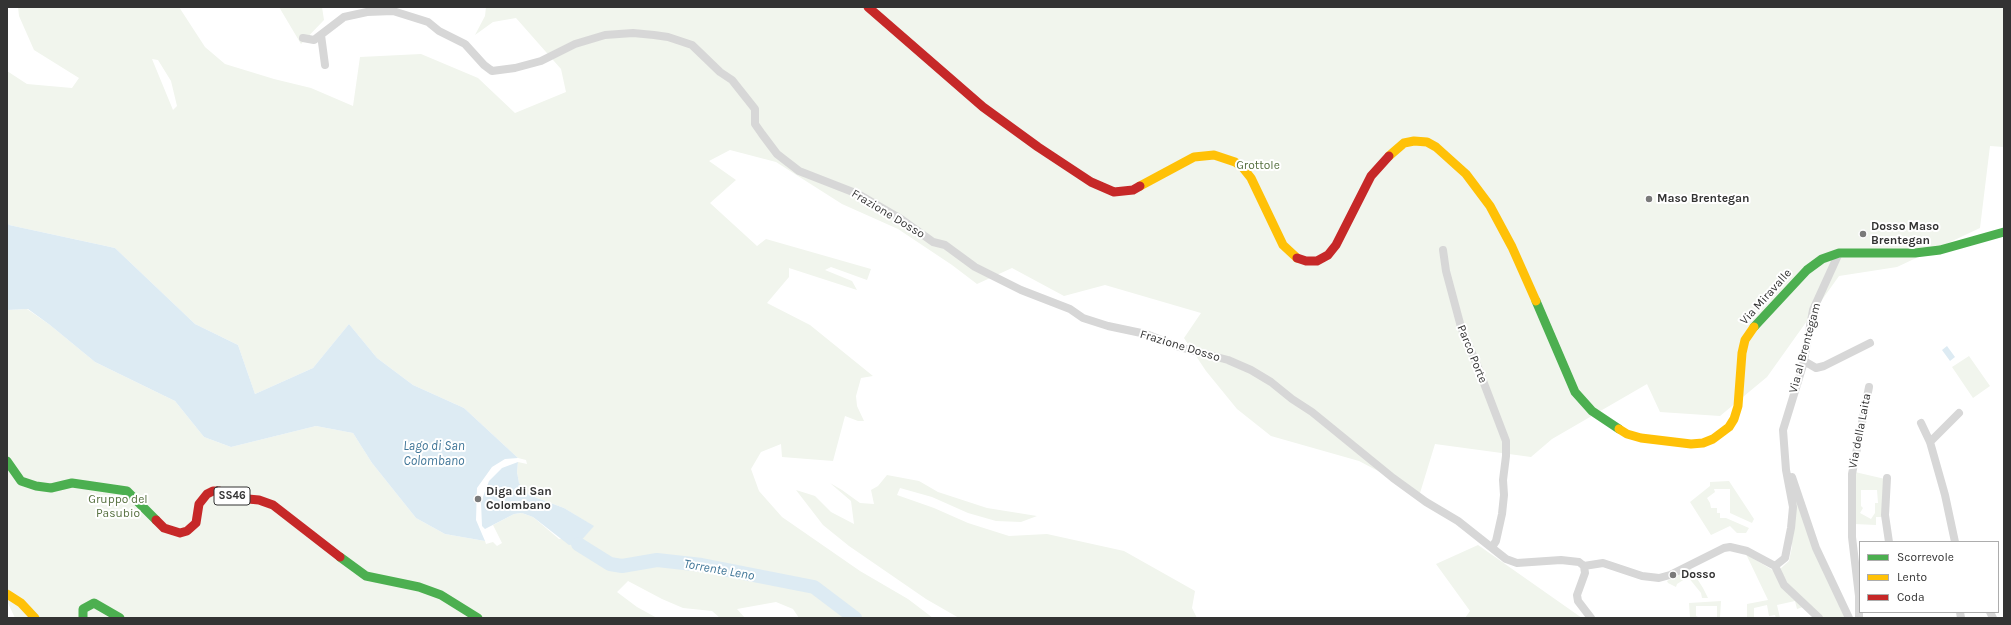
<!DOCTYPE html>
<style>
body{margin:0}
#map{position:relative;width:2011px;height:625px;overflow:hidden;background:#fff;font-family:Karla,sans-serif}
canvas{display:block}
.frame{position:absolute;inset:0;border:8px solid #333;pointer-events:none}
.legend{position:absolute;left:1859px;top:541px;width:140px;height:72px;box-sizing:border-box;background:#fff;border:1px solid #adadad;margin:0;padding:5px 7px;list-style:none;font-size:12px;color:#333}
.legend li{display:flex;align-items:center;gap:8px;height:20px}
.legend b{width:20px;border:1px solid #adadad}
</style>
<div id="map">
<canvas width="2011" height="625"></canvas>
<div class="frame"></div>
<ul class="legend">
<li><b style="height:5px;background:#4caf50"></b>Scorrevole</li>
<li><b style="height:5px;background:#ffc107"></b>Lento</li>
<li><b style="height:5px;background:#c62828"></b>Coda</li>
</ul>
</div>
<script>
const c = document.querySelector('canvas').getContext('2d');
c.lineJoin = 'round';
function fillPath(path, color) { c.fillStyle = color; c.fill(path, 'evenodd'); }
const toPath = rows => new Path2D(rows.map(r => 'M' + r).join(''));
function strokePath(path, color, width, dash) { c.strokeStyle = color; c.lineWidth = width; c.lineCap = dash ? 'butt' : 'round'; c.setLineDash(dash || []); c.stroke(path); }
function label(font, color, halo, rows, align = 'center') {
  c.font = font + ' Karla,sans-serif'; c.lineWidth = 4; c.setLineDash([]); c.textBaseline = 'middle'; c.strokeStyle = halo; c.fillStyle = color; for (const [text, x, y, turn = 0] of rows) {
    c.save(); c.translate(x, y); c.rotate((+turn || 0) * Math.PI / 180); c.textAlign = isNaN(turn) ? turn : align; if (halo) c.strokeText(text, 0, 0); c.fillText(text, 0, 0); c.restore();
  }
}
fillPath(toPath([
 [18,7,179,7,205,47,225,64,274,79,311,88,353,106,360,57,421,54,478,78,515,113,566,92,561,69,516,18,493,22,475,35,485,16,486,7,2004,7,2004,147,1990,146,1980,228,1897,267,1839,276,1767,377,1720,416,1660,412,1647,384,1552,439,1531,457,1435,444,1420,493,1359,461,1271,436,1237,409,1206,371,1184,338,1201,313,1105,285,1064,296,1012,268,977,284,952,265,898,229,842,204,776,162,730,150,709,161,736,180,710,203,757,246,766,239,871,269,867,280,831,267,825,270,852,281,857,290,789,268,789,277,767,303,810,325,873,376,861,378,856,396,857,406,864,421,858,421,845,416,833,461,782,457,781,444,761,452,751,469,759,491,782,517,860,571,908,599,933,618,799,618,793,609,776,602,737,609,745,618,720,618,712,611,683,608,662,599,628,581,617,592,637,607,657,618,15,618,7,601,7,310,27,309,50,325,95,362,175,401,204,437,231,447,316,426,353,433,372,463,416,518,445,534,485,541,486,544,493,542,497,546,502,543,493,525,514,514,522,513,533,517,559,539,586,534,593,526,564,508,529,495,519,483,517,472,518,462,527,464,526,460,518,458,464,408,413,385,377,358,349,324,313,368,255,394,238,345,195,324,115,248,9,225,7,222,7,71,27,84,72,88,79,78,34,50,19,16],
 [152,59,158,60,171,81,177,106,173,110],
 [279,7,322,7,324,20,301,44],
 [1969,356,1990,386,1973,398,1952,367],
 [1855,472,1885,479,1882,517,1876,517,1876,525,1854,524],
 [1861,490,1877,490,1878,503,1875,503,1875,513,1871,519,1860,513,1863,508,1861,506],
 [887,475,919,481,938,492,987,508,1037,516,1021,522,996,521,968,513,932,497,900,488,897,495,934,508,968,523,1009,536,1047,534,1124,551,1195,591,1192,608,1197,618,959,618,926,599,849,546,823,525,796,490,815,496,831,512,854,524,851,501,830,483,842,490,860,503,874,504,871,490,878,486],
 [1791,480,1846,618,1824,618,1788,584,1780,569,1789,561,1792,547],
 [1729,481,1754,519,1752,523,1730,513,1730,489,1714,489,1715,492,1707,498,1710,503,1711,508,1717,508,1717,513,1720,513,1720,518,1726,518,1749,528,1746,533,1737,533,1730,526,1711,535,1690,502,1710,486,1710,482],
 [1478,545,1582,618,1465,618,1470,611,1436,564],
 [1746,554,1774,571,1803,607,1797,609,1795,601,1777,605,1780,618,1776,618,1775,615,1769,616,1767,605,1754,608,1754,618,1747,618,1747,604,1768,600],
 [1691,569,1703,588,1708,598,1702,598,1701,593,1688,577,1677,584,1676,587,1668,583,1667,581],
 [1721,601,1720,618,1717,618,1717,606,1696,606,1696,616,1700,618,1690,618,1689,603]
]), '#f1f5ed');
fillPath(toPath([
 [7,222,9,225,115,248,195,324,238,345,255,394,313,368,349,324,377,358,413,385,464,408,518,458,505,459,492,467,477,488,476,520,485,541,445,534,416,518,372,463,353,433,316,426,231,447,204,437,175,401,95,362,50,325,28,309,7,310],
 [1947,346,1955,357,1950,361,1942,350],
 [518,462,517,472,519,483,529,495,564,508,594,526,578,544,569,545,533,517,522,513,514,514,485,529,482,526,481,502,489,481,502,468]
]), '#ddebf3');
strokePath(toPath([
 [578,544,610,564,622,566,657,560,702,565,814,587,855,618]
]), '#ddebf3', 14);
strokePath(toPath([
 [321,35,325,65],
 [303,38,314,40,344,17,367,12,393,11,428,22,439,31,465,44,484,65,492,71,515,68,541,61,575,44,605,35,633,33,654,35,668,37,692,45,720,72,732,80,755,109,755,124,762,134,777,154,799,171,858,194,901,219,933,242,945,245,975,267,1021,290,1070,309,1083,318,1108,326,1146,334,1179,347,1228,360,1251,370,1271,382,1292,399,1312,412,1393,478,1426,502,1458,521,1506,559,1517,563,1561,560,1579,562,1584,566,1585,573,1577,595,1578,601,1591,618],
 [1443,250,1446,271,1461,327,1477,365,1506,441,1506,456,1503,480,1504,495,1502,514,1496,541,1492,547],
 [1804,361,1816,368,1824,366,1870,343],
 [1921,423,1930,442,1945,495,1955,542],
 [1930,442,1959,413],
 [1792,477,1816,548,1849,618],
 [1887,478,1885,515,1889,542],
 [1584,566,1603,563,1642,576,1659,578,1670,575,1724,548,1730,547,1747,551,1775,566,1785,558,1791,528,1793,507,1786,470,1783,430,1803,365,1813,310,1839,253],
 [1775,566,1784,585,1819,618],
 [1960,612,1961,618],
 [1990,612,1993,618],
 [1859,618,1859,596,1852,537,1852,474,1869,387]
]), '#d7d7d7', 8);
strokePath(toPath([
 [1536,301,1575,392,1592,411,1619,429],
 [1754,327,1807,270,1822,259,1839,253,1915,253,1940,250,2004,232],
 [7,461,21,481,36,486,51,488,72,483,127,491,156,520],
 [340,557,366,576,419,587,441,595,478,618],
 [83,618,83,609,94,603,120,618]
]), '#4caf50', 9);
strokePath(toPath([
 [1389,156,1404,143,1414,141,1427,142,1436,147,1466,174,1490,206,1512,247,1536,301],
 [1140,186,1194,157,1214,155,1235,162,1243,168,1251,178,1283,245,1297,258],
 [1619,429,1627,434,1641,438,1691,444,1703,443,1713,439,1729,427,1734,419,1738,406,1742,353,1745,340,1754,327],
 [7,594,21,603,35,618]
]), '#ffc107', 9);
strokePath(toPath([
 [868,7,983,107,1038,147,1091,182,1114,192,1133,190,1140,186],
 [1297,258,1306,261,1317,261,1328,255,1336,245,1371,176,1389,156],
 [156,520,164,528,180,533,187,531,196,523,199,504,207,494,213,491,219,491,237,498,259,500,273,505,340,557]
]), '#c62828', 9);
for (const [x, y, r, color] of [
 [1649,199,4,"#7a7a7a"],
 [1863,234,4,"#7a7a7a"],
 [478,499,4,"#7a7a7a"],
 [1673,575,4,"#7a7a7a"]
]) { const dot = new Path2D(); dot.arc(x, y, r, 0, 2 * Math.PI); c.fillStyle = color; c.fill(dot); strokePath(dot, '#fff', 1.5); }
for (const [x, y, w] of [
 [232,496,36]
]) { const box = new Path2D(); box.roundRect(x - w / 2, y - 9, w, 18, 3); c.fillStyle = '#fff'; c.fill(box); strokePath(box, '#333', 1); }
label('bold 11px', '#333', null, [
 ["SS46",232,496]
]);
label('12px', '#56703f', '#fff', [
 ["Grottole",1258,166],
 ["Gruppo del",118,500],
 ["Pasubio",118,514]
]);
label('bold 12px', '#333', '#fff', [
 ["Maso Brentegan",1657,199],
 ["Dosso Maso",1871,227],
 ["Brentegan",1871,241],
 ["Diga di San",486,492],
 ["Colombano",486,506],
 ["Dosso",1681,575]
], 'left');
label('12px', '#333', '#fff', [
 ["Frazione Dosso",888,214,31],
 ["Via Miravalle",1766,297,-48],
 ["Frazione Dosso",1180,346,17],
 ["Via al Brentegam",1805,348,-75],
 ["Parco Porte",1472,354,68],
 ["Via della Laita",1860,431,-79]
]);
label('italic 13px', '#3f7597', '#fff', [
 ["Lago di San",434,446],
 ["Colombano",434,461],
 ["Torrente Leno",719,570,10]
]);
</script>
